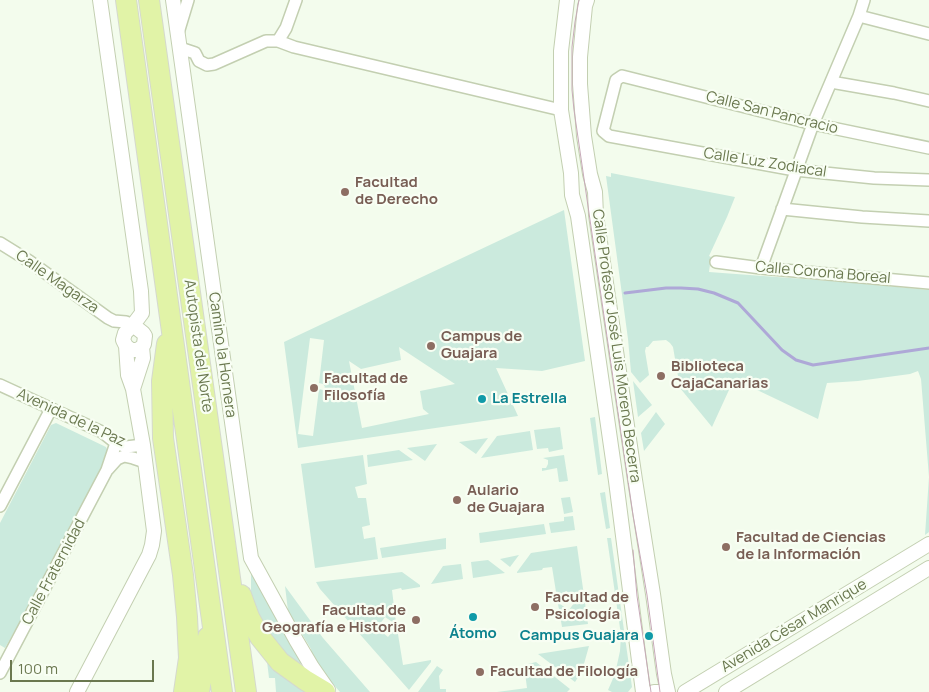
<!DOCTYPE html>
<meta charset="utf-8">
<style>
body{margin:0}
#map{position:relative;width:929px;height:692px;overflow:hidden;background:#f3fced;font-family:Manrope,sans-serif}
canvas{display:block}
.scale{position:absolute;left:10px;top:660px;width:144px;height:22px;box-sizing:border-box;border:2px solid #6a784f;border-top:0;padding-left:6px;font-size:15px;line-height:18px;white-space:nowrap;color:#6a784f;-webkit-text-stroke:4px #f8fef3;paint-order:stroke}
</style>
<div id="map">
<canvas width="929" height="692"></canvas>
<div class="scale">100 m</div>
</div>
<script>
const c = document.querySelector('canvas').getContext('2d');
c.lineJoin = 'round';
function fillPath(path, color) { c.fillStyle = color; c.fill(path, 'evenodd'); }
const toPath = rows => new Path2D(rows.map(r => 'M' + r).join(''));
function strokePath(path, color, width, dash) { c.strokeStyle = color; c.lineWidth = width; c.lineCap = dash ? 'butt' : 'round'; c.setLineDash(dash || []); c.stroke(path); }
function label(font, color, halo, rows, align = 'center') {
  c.font = font + ' Manrope,sans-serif'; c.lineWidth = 4.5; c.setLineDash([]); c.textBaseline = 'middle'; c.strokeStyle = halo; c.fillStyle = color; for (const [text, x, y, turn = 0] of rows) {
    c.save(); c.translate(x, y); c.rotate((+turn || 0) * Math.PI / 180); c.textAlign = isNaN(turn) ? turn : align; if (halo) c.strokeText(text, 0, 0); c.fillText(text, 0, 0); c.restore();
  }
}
fillPath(toPath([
 [611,173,735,197,727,217,709,256,711,257,709,272,844,282,929,290,929,532,925,535,929,477,921,379,918,371,910,374,858,381,827,383,825,390,818,419,734,379,712,427,680,388,673,347,670,343,666,340,653,341,648,347,646,347,645,351,649,375,640,383,631,372,628,339,606,176,611,177],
 [564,210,585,361,542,371,496,368,518,416,298,448,284,342],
 [310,338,324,340,319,383,323,384,325,387,323,390,319,389,313,436,298,434],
 [399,347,455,384,420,391,423,409,429,414,362,428,349,361,361,369,401,360],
 [633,381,652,405,638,417],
 [656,412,665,424,644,451,641,433],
 [595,417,602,474,598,475,590,418],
 [56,423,106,447,109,453,49,571,5,648,0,645,0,523,51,425],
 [560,427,563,449,549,452,548,448,537,449,534,430],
 [530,431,533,450,481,458,497,436],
 [488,438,476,454,459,442],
 [437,444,425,461,407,448],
 [399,450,413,460,368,467,367,455],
 [363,455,367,484,355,487,358,498,366,498,370,525,362,527,364,539,375,537,378,559,315,568,301,464],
 [564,455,568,481,559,482,557,468,542,471,542,468,546,468,548,464,548,460,543,458],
 [605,492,610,528,606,529,600,493],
 [570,497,573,512,564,514,561,498],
 [573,516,575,530,551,533,549,523,564,521,564,517],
 [544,524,546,534,480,543,479,533],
 [446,538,446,549,382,558,380,548],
 [607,538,611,538,632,687,628,692,612,692,608,690,615,674,620,651,621,635],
 [577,546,588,624,562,627,558,604,560,604,569,610,577,599,566,591,560,598,557,598,552,567,543,568,542,570,517,573,517,572,531,553],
 [519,555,510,567,500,559],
 [488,560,505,573,473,578,471,562],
 [461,564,463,579,431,584,443,566],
 [251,570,259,588,309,675,266,635,251,596],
 [402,572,420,585,420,587,402,590,401,588,392,590,396,623,394,623,385,617,377,628,388,637,395,628,397,628,403,665,431,660,431,662,409,690,320,589,316,582],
 [285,586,323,638,370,692,340,692,318,667,312,657,311,649,288,611],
 [589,646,582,671,575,682,538,654],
 [266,653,316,692,276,692,275,678,269,678],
 [536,662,570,689,567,692,497,692,527,688,524,665],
 [437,666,443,670,439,676,440,689,446,689,446,692,418,692]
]), '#cbeadd');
strokePath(toPath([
 [625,293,666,288,681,288,698,289,714,293,738,303,782,350,796,360,813,365,929,348]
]), '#aea8d7', 3);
const minor = toPath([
 [859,16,929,34],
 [178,33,188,0],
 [278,41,286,28,296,0],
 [180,48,195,53,199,61,207,65,214,64,266,41,278,41,294,47,561,110],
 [831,82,894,93,929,101],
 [929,148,813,124,622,76,616,80,603,131,609,136,795,170,874,178,929,180],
 [782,209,862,217,929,221],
 [0,243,29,261,108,318,114,321,126,322,133,325],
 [716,262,761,268,929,283],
 [761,268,813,124,859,16,864,0],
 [0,385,102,432,116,443,126,447,143,445],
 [108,469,117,459,124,456,133,458,145,462],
 [0,506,51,409],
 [0,673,107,470,116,443]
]);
const tertiary = toPath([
 [173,0,251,558,296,640,312,667,328,690],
 [567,0,561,51,561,110,571,173,572,195,578,216,616,481,643,692],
 [587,0,585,6,580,57,580,84,584,136,590,174,595,192,596,215,635,480,653,594,664,674,668,692],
 [126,346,131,350,137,350,142,347,144,344,145,336,143,333,133,325],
 [133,389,143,358,142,347],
 [77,692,149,555,152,545,154,531,143,445,133,389,128,375,126,346,123,340,125,333,133,325,142,313,141,291,100,0],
 [654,692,665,692],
 [685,692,929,544],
 [726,692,929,568]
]);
const motorway = toPath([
 [126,0,222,692],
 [149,0,246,692],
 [167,344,162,381,163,438,183,575,187,617,189,658,184,692],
 [241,595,249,617,260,637,280,662,305,680,325,692],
 [199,692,208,637]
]);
strokePath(minor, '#c3cfb1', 14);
strokePath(tertiary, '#c3cfb1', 16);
strokePath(motorway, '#d5d9ce', 22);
strokePath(minor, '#fff', 11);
strokePath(tertiary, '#fff', 14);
strokePath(motorway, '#e1f3a7', 20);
strokePath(toPath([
 [579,0,575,22,572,47,572,90,574,110,633,515,647,595,660,692],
 [633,550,637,596,651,692]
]), '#c7aab8', 1);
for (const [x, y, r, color] of [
 [345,192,5,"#8d6e63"],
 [431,346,5,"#8d6e63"],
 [661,376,5,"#8d6e63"],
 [314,388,5,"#8d6e63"],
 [482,399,5,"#0f9aa8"],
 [457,500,5,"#8d6e63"],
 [726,547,5,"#8d6e63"],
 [535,607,5,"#8d6e63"],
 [473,617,5,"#0f9aa8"],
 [416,620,5,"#8d6e63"],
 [649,636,5,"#0f9aa8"],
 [480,672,5,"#8d6e63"]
]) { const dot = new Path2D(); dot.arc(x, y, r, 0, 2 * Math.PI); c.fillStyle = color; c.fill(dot); strokePath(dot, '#f8fef3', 2); }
label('15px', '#6a784f', '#f8fef3', [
 ["Calle San Pancracio",772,113,14],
 ["Calle Luz Zodiacal",765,163,9],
 ["Calle Corona Boreal",823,273,5],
 ["Calle Magarza",57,282,35],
 ["Autopista del Norte",198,346,82],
 ["Calle Profesor José Luis Moreno Becerra",616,346,82],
 ["Camino la Hornera",222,355,82],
 ["Avenida de la Paz",71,418,25],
 ["Calle Fraternidad",54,572,-62],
 ["Avenida César Manrique",794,626,-31]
]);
label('bold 15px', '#785e54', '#f8fef3', [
 ["Facultad",355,183],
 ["de Derecho",355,200],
 ["Campus de",441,337],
 ["Guajara",441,354],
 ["Biblioteca",671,367],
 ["CajaCanarias",671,384],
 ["Facultad de",324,379],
 ["Filosofía",324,396],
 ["Aulario",467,491],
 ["de Guajara",467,508],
 ["Facultad de Ciencias",736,538],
 ["de la Información",736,555],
 ["Facultad de",545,598],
 ["Psicología",545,615],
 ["Facultad de",406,611,"right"],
 ["Geografía e Historia",406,628,"right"],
 ["Facultad de Filología",490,672]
], 'left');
label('bold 15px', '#0d838f', '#f8fef3', [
 ["La Estrella",492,399],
 ["Átomo",473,634,"center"],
 ["Campus Guajara",639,636,"right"]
], 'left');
</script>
